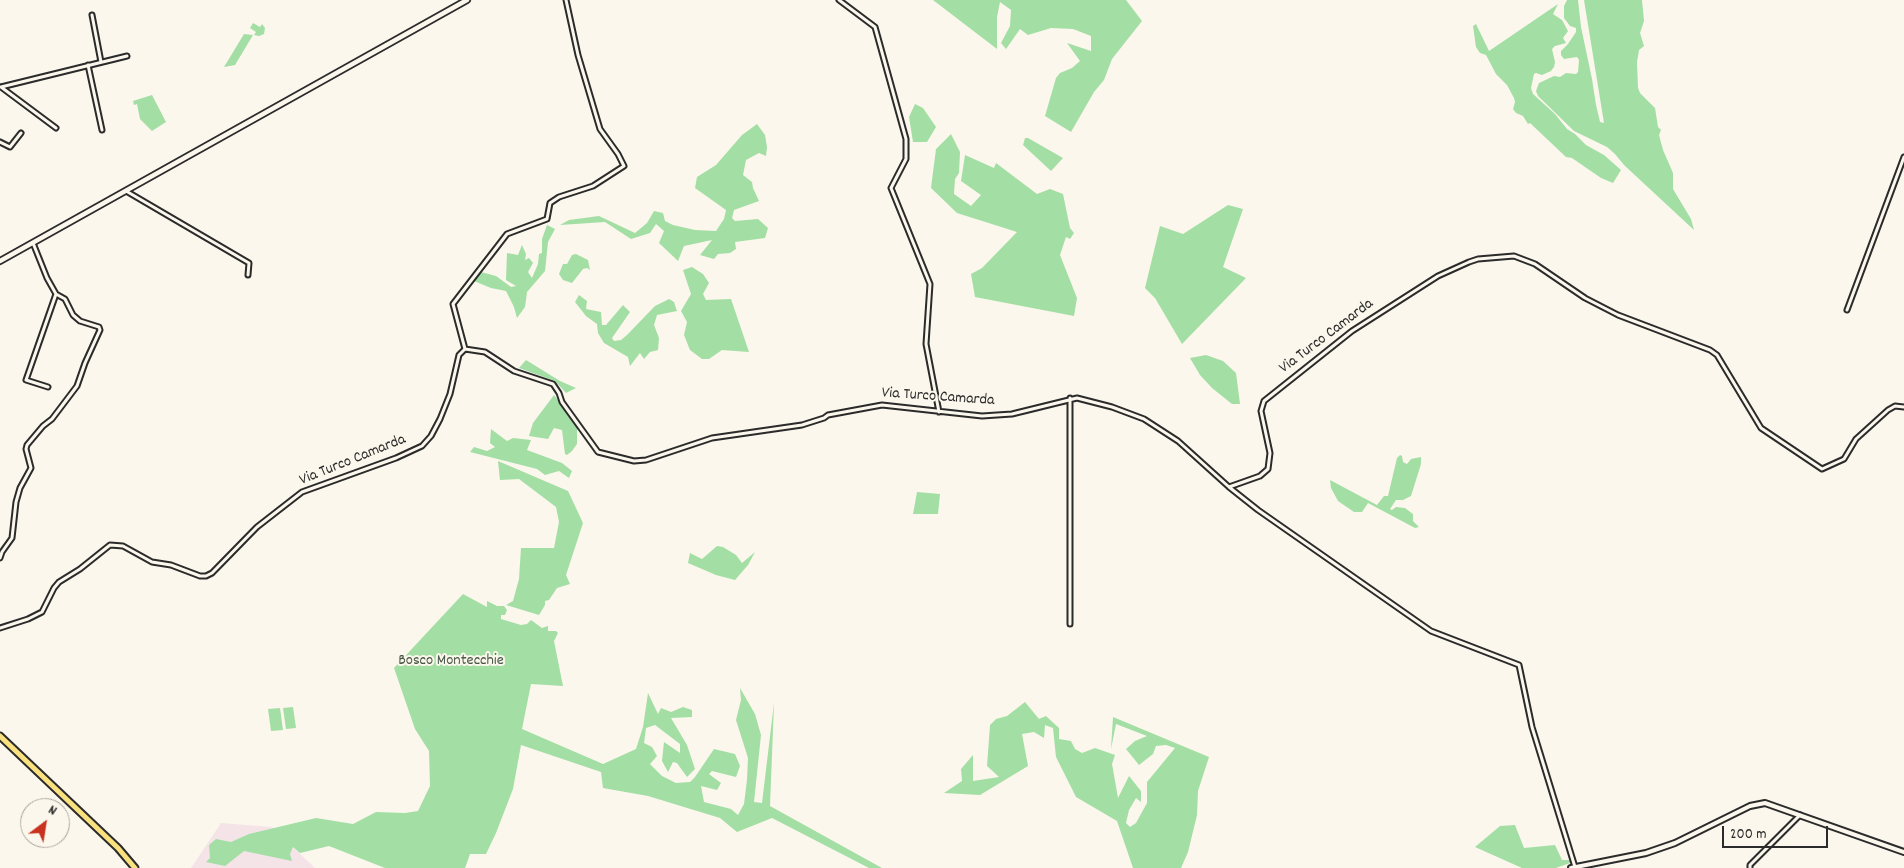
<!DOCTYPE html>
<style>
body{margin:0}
#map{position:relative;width:1904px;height:868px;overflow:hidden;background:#fbf7ec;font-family:Dekko,sans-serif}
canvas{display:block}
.north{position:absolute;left:20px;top:798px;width:50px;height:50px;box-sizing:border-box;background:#fbf7ec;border:1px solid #a8a59f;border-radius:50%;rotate:31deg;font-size:14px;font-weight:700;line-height:20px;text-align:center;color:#2b2b2b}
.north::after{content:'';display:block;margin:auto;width:18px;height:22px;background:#c8321e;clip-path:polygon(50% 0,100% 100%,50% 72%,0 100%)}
.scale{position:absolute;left:1722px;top:826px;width:106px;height:22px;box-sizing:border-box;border:2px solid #2b2b2b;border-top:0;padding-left:6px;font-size:15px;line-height:18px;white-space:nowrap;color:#2b2b2b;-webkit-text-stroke:4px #fbf7ec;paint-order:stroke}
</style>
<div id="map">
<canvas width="1904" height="868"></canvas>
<div class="north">N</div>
<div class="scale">200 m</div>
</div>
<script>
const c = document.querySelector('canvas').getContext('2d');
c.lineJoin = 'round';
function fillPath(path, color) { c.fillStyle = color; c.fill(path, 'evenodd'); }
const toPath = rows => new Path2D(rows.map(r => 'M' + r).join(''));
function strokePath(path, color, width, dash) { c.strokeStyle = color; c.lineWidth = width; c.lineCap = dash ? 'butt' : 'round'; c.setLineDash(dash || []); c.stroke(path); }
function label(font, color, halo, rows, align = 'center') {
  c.font = font + ' Dekko,sans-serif'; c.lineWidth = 4; c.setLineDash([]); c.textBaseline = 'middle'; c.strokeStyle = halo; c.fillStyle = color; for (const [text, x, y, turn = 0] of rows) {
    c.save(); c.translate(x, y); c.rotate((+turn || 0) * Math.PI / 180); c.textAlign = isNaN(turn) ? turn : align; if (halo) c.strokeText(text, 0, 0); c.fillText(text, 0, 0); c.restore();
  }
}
fillPath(toPath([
 [221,823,272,827,315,868,191,868]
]), '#f4e4e8');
fillPath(toPath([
 [933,0,1126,0,1142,21,1112,59,1104,80,1094,92,1071,132,1045,116,1056,78,1060,73,1072,68,1080,61,1067,43,1091,51,1091,36,1073,29,1051,28,1028,35,1020,29,1006,49,1001,43,1010,26,1011,10,1000,2,997,17,997,49],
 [1567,0,1578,0,1581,27,1592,79,1596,105,1600,122,1604,123,1584,0,1642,0,1644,21,1640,33,1644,46,1639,50,1637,62,1638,88,1640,93,1655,108,1658,127,1661,130,1659,135,1663,150,1673,173,1673,189,1691,219,1694,230,1624,165,1615,154,1607,147,1574,131,1538,96,1536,91,1539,83,1554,76,1560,77,1566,73,1576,74,1578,72,1579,60,1577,57,1564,59,1561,55,1561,51,1568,44,1576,32,1576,28,1570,26,1564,18,1564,6],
 [1558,4,1553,14,1562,20,1568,31,1563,38,1566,43,1555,46,1552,49,1555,62,1554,67,1551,71,1542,75,1536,73,1534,74,1531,88,1533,94,1555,114,1567,129,1575,134,1586,145,1604,155,1621,170,1613,183,1601,178,1572,158,1566,157,1530,123,1528,124,1523,116,1516,113,1513,109,1515,102,1514,98,1507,85,1496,74,1486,55,1480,53,1476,47,1473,26,1476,24,1489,51],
 [253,23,260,27,262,24,265,28,264,34,259,36,254,35,256,32,250,28],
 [244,34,253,35,235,65,224,67],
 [152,95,166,122,152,131,140,119,137,104,134,105,133,101],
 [915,104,923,108,936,127,927,142,913,142,909,117],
 [757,124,765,135,767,147,766,156,759,153,746,160,743,175,752,182,753,188,759,201,734,210,732,218,735,221,758,219,768,228,765,238,735,242,736,249,730,253,718,254,714,259,700,255,712,240,684,246,678,261,659,243,664,231,656,224,650,233,631,239,605,222,560,225,569,220,599,216,635,233,647,223,654,211,663,213,665,221,673,225,695,230,716,231,724,219,726,210,695,188,697,177,716,165,742,135],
 [951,134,960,152,959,173,955,179,954,194,971,206,981,195,961,181,965,155,994,168,996,163,1037,194,1050,189,1063,194,1070,228,1074,233,1070,239,1066,237,1060,255,1077,298,1074,316,975,297,971,274,982,268,1017,232,957,213,931,188,936,149],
 [1025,138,1028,138,1063,158,1051,171,1023,145],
 [1228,205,1243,209,1223,267,1246,278,1182,344,1155,298,1145,288,1160,226,1183,234],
 [547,225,555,229,548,242,545,271,527,292,525,307,517,318,514,307,506,291,491,288,474,281,481,272,496,276,511,287,516,286,506,280,507,253,518,255,522,245,526,254,525,260,529,258,533,263,528,272,532,278,538,264,539,254,542,253,542,239],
 [576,254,588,260,590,270,587,268,583,269,572,283,563,280,559,274,563,264,567,264,572,255],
 [692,267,703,274,709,283,703,294,706,300,731,299,749,352,722,350,709,359,702,359,690,350,684,335,687,322,681,311,691,294,683,270],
 [579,295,587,301,586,309,601,312,602,325,606,325,623,305,630,312,612,338,614,341,621,340,627,335,655,306,669,299,674,302,677,311,657,315,654,325,659,338,658,350,650,352,644,359,640,353,630,366,628,357,604,343,598,333,597,324,586,316,575,302],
 [1206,355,1223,361,1236,373,1240,404,1232,404,1212,388,1200,375,1190,358],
 [526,360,560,381,576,388,566,393,555,381,519,368],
 [554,395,577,425,577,444,572,451,567,455,565,454,562,430,554,428,548,439,529,436,533,423],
 [491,429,507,441,513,438,531,440,527,450,562,463,572,471,569,478,559,471,545,475,537,469,470,452,474,447,487,451,495,447,490,443],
 [1400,455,1402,456,1403,462,1407,464,1411,459,1421,457,1421,464,1411,496,1403,500,1396,500,1390,509,1392,510,1396,507,1405,508,1413,514,1413,521,1419,527,1415,528,1368,503,1362,512,1354,512,1338,501,1331,488,1330,480,1377,505,1384,496,1388,496,1397,458],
 [498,461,568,491,583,523,566,575,570,584,557,588,549,600,545,601,545,605,539,615,506,605,513,601,519,579,521,548,554,548,559,522,556,507,519,479,500,480],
 [917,492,940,494,938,514,913,514],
 [717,546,723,547,736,555,742,563,755,552,748,565,735,580,716,575,688,563,690,553,702,559],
 [463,594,487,607,487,601,497,606,504,606,507,610,505,615,501,615,501,619,521,625,527,624,531,620,542,628,548,626,548,631,556,631,558,633,554,641,563,686,531,684,522,729,603,764,636,749,643,727,648,693,658,714,661,708,671,712,683,707,692,710,692,717,671,718,687,745,695,769,687,777,677,763,673,762,668,772,662,761,664,742,680,753,680,744,655,725,646,728,644,743,652,747,657,756,650,764,662,776,676,783,690,782,695,777,714,749,735,754,740,766,736,777,712,771,709,774,721,783,717,790,701,786,704,802,731,809,738,815,744,804,747,780,748,758,736,720,741,700,740,688,755,714,761,735,754,802,762,803,774,703,770,806,882,868,869,868,772,818,737,832,720,818,648,796,603,788,601,772,521,745,513,789,496,833,486,854,470,854,465,868,385,868,329,846,300,853,293,847,290,854,292,861,244,851,225,866,206,862,210,858,209,845,216,839,231,842,249,834,316,818,353,824,376,812,405,813,418,811,430,786,429,751,415,729,394,668],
 [1025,702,1039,719,1046,716,1059,728,1059,739,1071,741,1075,749,1082,753,1095,748,1115,755,1112,764,1118,798,1129,776,1141,791,1141,802,1136,798,1129,810,1126,823,1130,827,1136,823,1147,803,1147,782,1175,748,1166,745,1156,746,1153,754,1139,765,1126,749,1135,741,1147,736,1116,724,1111,749,1113,717,1209,757,1198,791,1197,815,1188,852,1181,868,1133,868,1117,821,1076,797,1056,757,1053,728,1045,725,1044,738,1034,732,1022,734,1028,766,980,795,944,793,962,781,961,769,973,755,973,781,999,777,987,766,990,725,996,719,1007,716],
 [293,707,296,728,286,729,283,708],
 [280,708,283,730,271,731,268,709],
 [1515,825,1524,848,1555,845,1562,860,1570,860,1570,863,1556,868,1522,868,1475,847,1500,826]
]), '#a3dea4');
const minor = toPath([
 [839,0,875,27,906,139,906,159,891,188,930,284,926,344,939,412],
 [92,15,101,62],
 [88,65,102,130],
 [1,87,127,56],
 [1,87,56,128],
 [0,142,10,147,21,133],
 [126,191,249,263,248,275],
 [1847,310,1904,157],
 [465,349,453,304,507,234,547,219,550,203,559,197,593,186,624,166,618,154,600,129,578,55,566,0],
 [48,387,26,380,56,294],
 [1070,398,1070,624],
 [1229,487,1260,476,1268,469,1270,453,1261,411,1264,401,1352,331,1438,276,1469,262,1478,259,1514,256,1535,264,1585,298,1618,315,1710,350,1717,355,1761,428,1822,469,1844,459,1856,439,1888,410,1895,406,1904,407],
 [0,558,2,552,12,538,16,502,20,488,31,468,26,449,27,445,43,426,52,419,77,386,85,363,100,330,99,327,80,321,73,315,65,299,56,294,47,278,33,243],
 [0,628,28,619,42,612,54,588,59,582,80,569,110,545,123,546,152,562,171,565,200,576,206,576,212,573,257,527,302,492,396,458,422,446,431,436,440,419,450,394,459,355,465,349,485,352,514,371,553,384,559,393,562,402,598,452,634,461,646,460,712,438,802,425,824,418,828,415,882,405,982,416,1012,414,1077,398,1112,407,1144,419,1178,441,1229,487,1258,510,1431,631,1519,665,1532,727,1575,867],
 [1750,868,1750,865,1800,815]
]);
const tertiary = toPath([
 [1571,868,1646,853,1675,843,1750,806,1765,803,1904,852]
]);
const secondary = toPath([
 [0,261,467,0]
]);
const primary = toPath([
 [0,736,118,848,135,868]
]);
strokePath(minor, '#2b2b2b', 7);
strokePath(tertiary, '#2b2b2b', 8);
strokePath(secondary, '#2b2b2b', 8);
strokePath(primary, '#2b2b2b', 9);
strokePath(minor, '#fbf7ec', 3);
strokePath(tertiary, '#fbf7ec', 4);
strokePath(secondary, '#fbf7ec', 4.5);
strokePath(primary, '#fae180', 5);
label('16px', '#2b2b2b', '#fbf7ec', [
 ["Via Turco Camarda",1327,337,-37],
 ["Via Turco Camarda",938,398,4],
 ["Via Turco Camarda",353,461,-22]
]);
label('16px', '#495849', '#fbf7ec', [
 ["Bosco Montecchie",451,662]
]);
</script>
